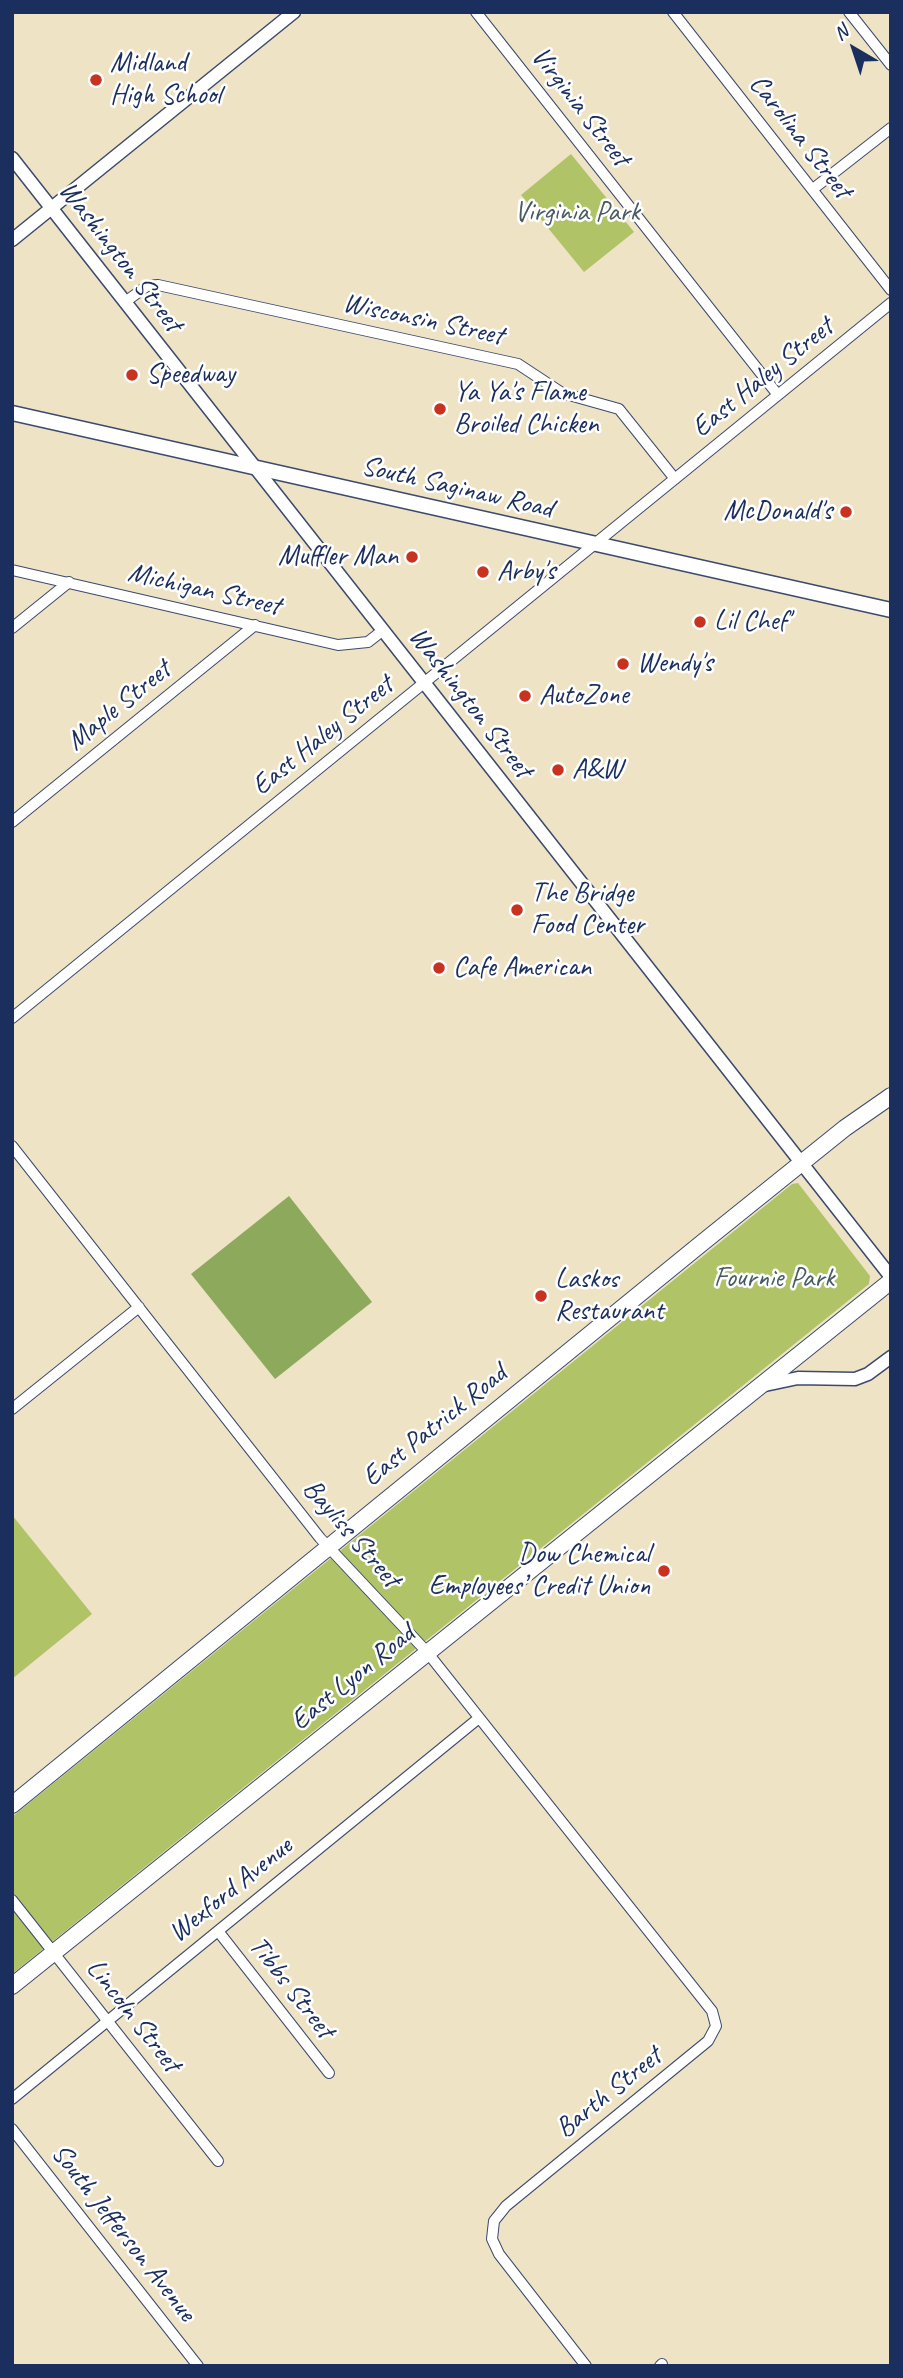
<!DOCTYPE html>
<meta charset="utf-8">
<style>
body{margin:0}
#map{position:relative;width:903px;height:2378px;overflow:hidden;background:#eee3c5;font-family:Caveat,sans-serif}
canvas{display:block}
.frame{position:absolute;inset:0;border:14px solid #1b2f5e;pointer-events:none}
.north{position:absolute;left:819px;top:14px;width:70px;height:70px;-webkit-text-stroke:5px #fff;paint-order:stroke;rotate:321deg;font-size:19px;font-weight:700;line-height:28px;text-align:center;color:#1b2f5e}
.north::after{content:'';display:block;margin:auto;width:24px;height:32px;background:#1b2f5e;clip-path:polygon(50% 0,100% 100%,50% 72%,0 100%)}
</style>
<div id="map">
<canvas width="903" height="2378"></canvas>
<div class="frame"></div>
<div class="north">N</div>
</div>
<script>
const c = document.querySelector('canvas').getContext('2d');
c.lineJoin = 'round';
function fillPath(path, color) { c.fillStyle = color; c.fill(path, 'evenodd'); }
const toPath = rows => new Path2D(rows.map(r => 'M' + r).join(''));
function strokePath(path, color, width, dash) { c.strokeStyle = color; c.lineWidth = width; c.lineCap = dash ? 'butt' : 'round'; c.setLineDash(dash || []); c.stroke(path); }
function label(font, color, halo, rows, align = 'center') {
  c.font = font + ' Caveat,sans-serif'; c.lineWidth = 5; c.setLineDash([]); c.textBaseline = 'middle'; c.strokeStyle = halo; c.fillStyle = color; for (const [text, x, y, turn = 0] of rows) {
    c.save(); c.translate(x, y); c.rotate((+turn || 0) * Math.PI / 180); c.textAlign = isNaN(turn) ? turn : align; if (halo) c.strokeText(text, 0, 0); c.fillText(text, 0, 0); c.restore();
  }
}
fillPath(toPath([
 [571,154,634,232,584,272,521,195],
 [798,1183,870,1276,869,1284,12,1974,12,1817,792,1184],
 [12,1515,92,1614,12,1679]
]), '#b1c367');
fillPath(toPath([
 [289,1196,372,1302,275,1379,191,1274]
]), '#8ca95c');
const minor = toPath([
 [476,12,778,395],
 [673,12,891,290],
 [849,12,891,65],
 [813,189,891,128],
 [125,302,147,286,158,285,518,364,562,393,619,409,675,479],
 [12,570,338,645,368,642,382,631],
 [12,628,69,582],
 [12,822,255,625],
 [12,1018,891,303],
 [12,1146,320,1538,427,1652,712,2011,716,2026,708,2041,506,2206,494,2221,492,2239,499,2254,586,2366],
 [12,1409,139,1307],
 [12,1900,218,2161],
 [218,1931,329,2073],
 [12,2099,479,1718],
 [12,2129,198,2366],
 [660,2366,662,2364]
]);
const tertiary = toPath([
 [12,158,891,1277],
 [12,240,294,12],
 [765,1385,798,1378,855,1379,868,1374,891,1357]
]);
const secondary = toPath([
 [12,413,891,610]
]);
const trunk = toPath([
 [12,1805,702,1243,845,1128,891,1096],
 [12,1986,891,1281]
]);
strokePath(minor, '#3b4a6d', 12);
strokePath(tertiary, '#3b4a6d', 15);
strokePath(secondary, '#3b4a6d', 17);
strokePath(trunk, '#3b4a6d', 18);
strokePath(minor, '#fff', 10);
strokePath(tertiary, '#fff', 12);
strokePath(secondary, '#fff', 14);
strokePath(trunk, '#fff', 16);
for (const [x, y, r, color] of [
 [96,80,7,"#c8321e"],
 [132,375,7,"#c8321e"],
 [440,409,7,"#c8321e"],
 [846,512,7,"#c8321e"],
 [412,557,7,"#c8321e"],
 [483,572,7,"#c8321e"],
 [700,622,7,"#c8321e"],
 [623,664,7,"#c8321e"],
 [525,696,7,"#c8321e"],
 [558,770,7,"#c8321e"],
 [517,910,7,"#c8321e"],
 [439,968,7,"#c8321e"],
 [541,1296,7,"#c8321e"],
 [664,1571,7,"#c8321e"]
]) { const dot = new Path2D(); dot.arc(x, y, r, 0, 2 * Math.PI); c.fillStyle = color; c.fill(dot); strokePath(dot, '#fff', 2.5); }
label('28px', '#1b2f5e', '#fff', [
 ["Midland",110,64],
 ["High School",110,96],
 ["Speedway",146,375],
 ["Ya Ya's Flame",454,393],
 ["Broiled Chicken",454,425],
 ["McDonald's",832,512,"right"],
 ["Muffler Man",398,557,"right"],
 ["Arby's",497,572],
 ["Lil Chef'",714,622],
 ["Wendy's",637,664],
 ["AutoZone",539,696],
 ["A&W",572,770],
 ["The Bridge",531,894],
 ["Food Center",531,926],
 ["Cafe American",453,968],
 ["Laskos",555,1280],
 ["Restaurant",555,1312],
 ["Dow Chemical",650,1555,"right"],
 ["Employees’ Credit Union",650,1587,"right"]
], 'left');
label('28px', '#1b2f5e', '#fff', [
 ["Virginia Street",580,107,52],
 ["Carolina Street",800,137,52],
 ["Washington Street",120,257,52],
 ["Wisconsin Street",423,320,12],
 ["East Haley Street",763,378,-39],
 ["South Saginaw Road",457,488,13],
 ["Michigan Street",204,590,13],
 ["Washington Street",470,703,52],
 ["Maple Street",119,706,-39],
 ["East Haley Street",323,736,-39],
 ["East Patrick Road",435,1426,-39],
 ["Bayliss Street",351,1534,49],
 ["East Lyon Road",353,1678,-39],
 ["Wexford Avenue",231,1890,-39],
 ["Tibbs Street",291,1988,52],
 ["Lincoln Street",133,2016,52],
 ["Barth Street",609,2093,-39],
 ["South Jefferson Avenue",123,2233,52]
]);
label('28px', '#485b61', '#fff', [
 ["Virginia Park",577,213],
 ["Fournie Park",774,1279]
]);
</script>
